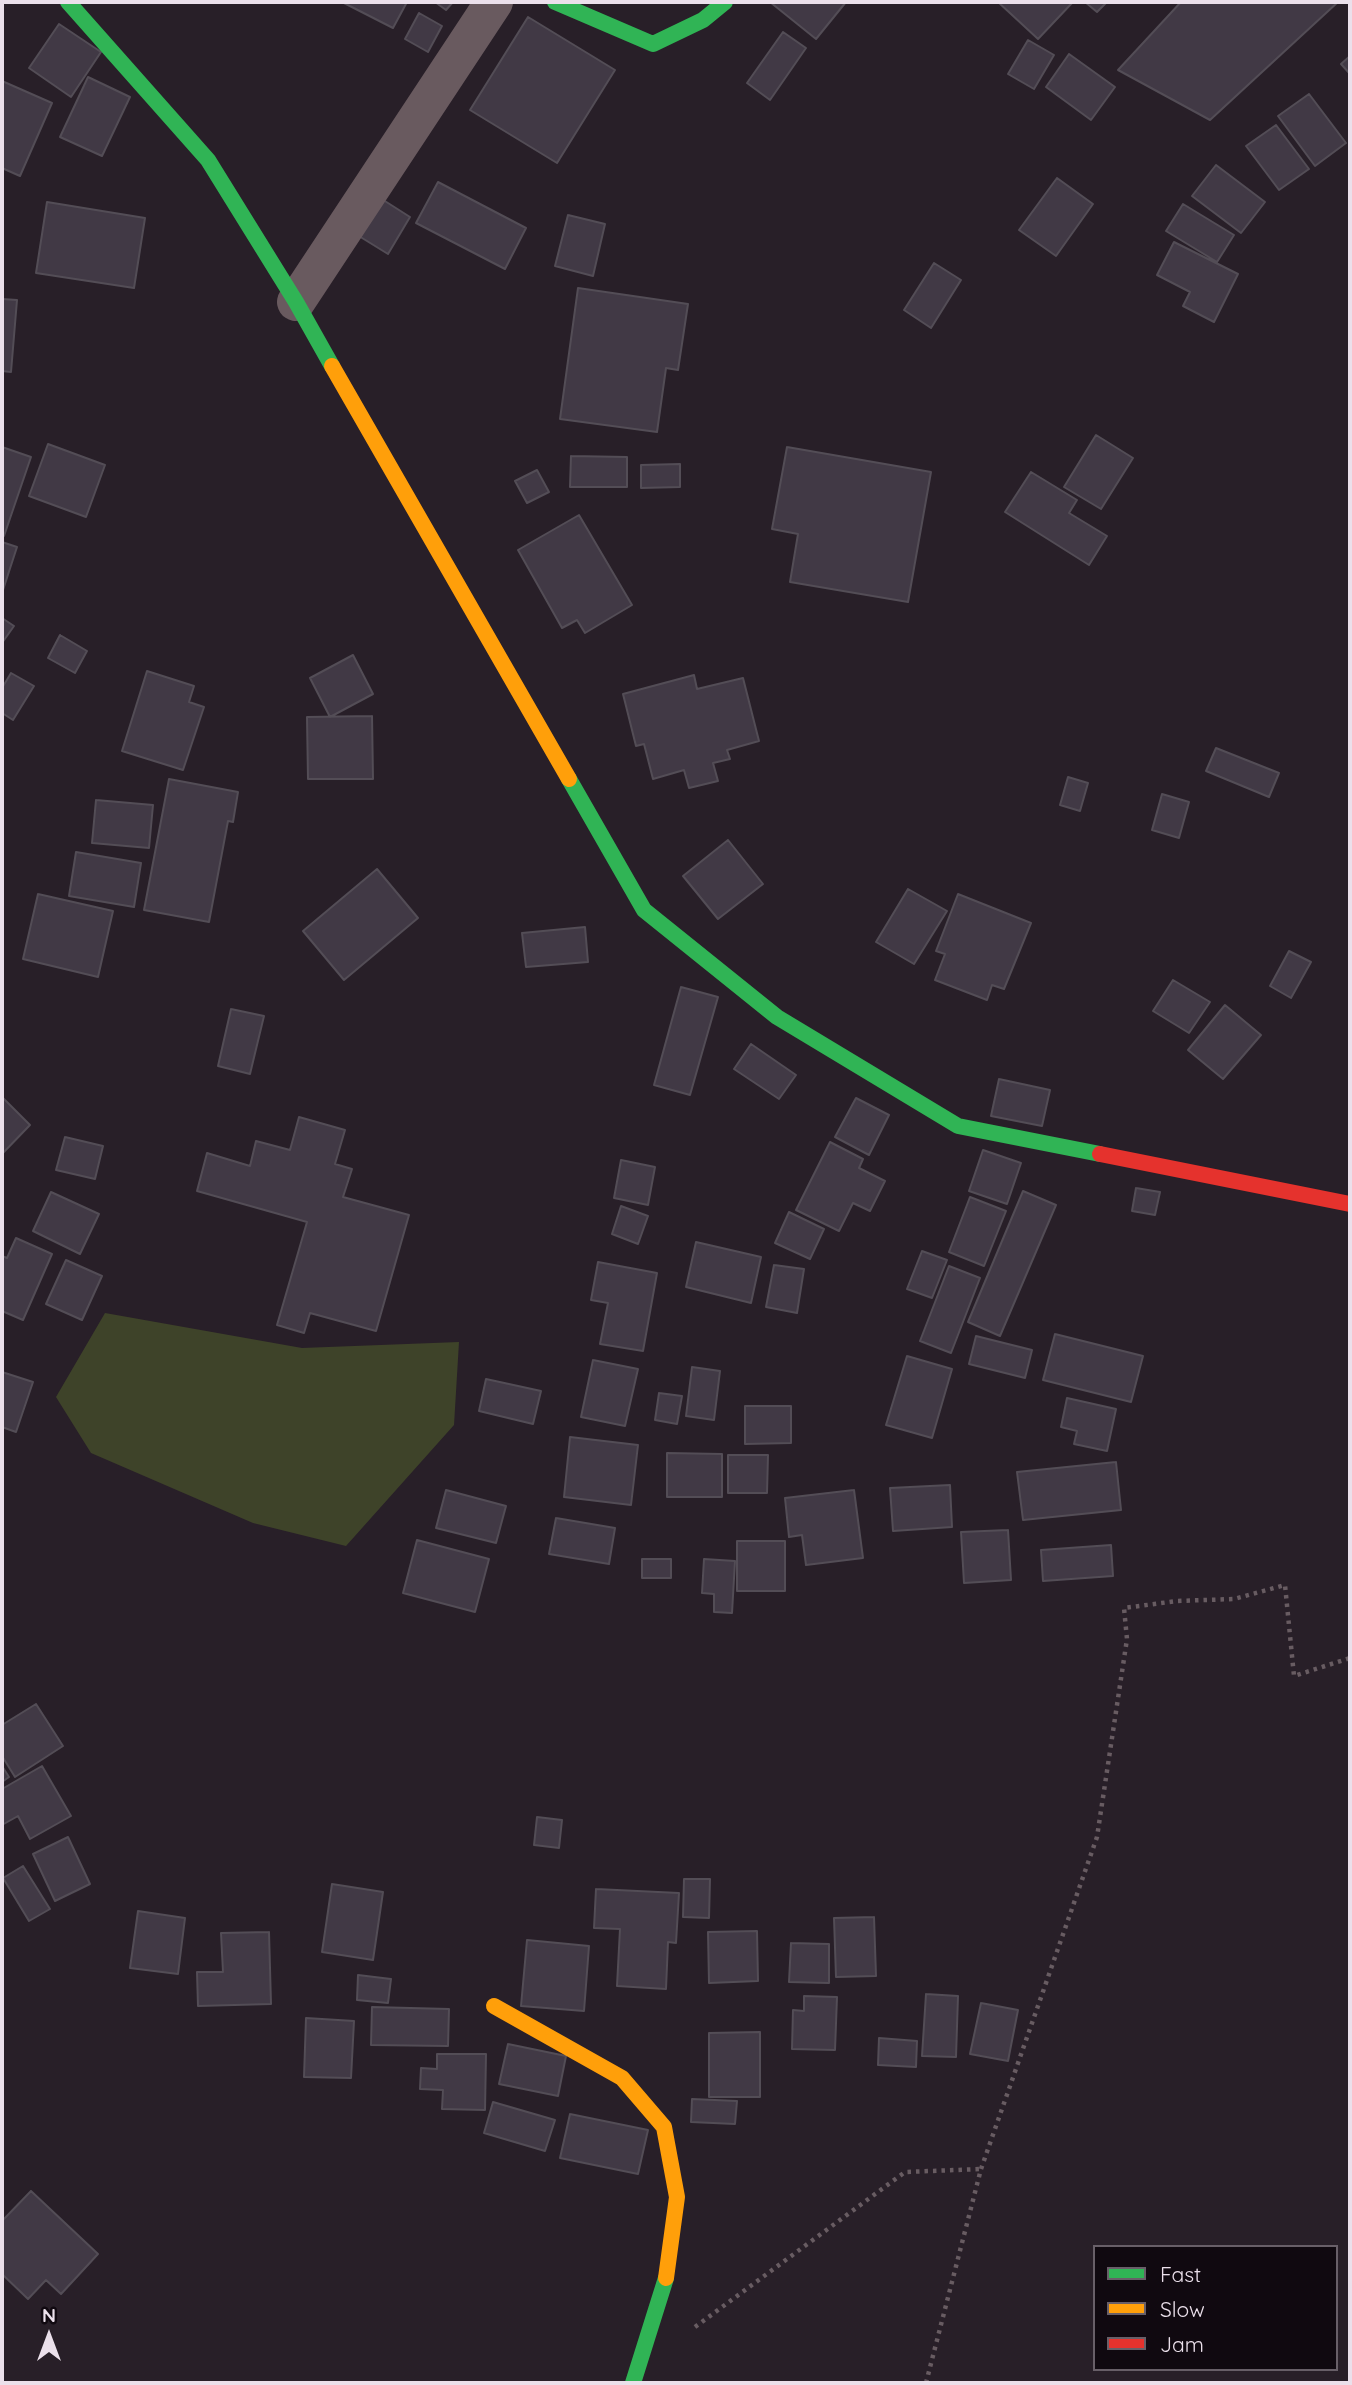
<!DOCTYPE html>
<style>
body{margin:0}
#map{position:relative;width:1352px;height:2385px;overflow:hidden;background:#281f28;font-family:Quicksand,sans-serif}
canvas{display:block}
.frame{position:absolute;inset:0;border:4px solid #ebe0eb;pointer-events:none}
.legend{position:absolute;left:1093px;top:2245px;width:245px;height:126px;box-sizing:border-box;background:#100910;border:2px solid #685f68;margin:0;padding:9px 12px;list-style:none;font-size:21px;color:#ebe0eb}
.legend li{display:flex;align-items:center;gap:14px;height:35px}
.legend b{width:35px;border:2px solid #685f68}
.north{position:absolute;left:14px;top:2301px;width:70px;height:70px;-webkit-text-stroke:5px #100910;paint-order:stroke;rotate:0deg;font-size:19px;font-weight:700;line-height:28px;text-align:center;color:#ebe0eb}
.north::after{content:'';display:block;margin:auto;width:24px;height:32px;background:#ebe0eb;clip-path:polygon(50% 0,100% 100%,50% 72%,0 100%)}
</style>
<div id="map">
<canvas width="1352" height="2385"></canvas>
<div class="frame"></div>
<ul class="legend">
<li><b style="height:9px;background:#30b455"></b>Fast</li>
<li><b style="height:9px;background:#ff9f0a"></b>Slow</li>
<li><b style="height:9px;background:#e5322d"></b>Jam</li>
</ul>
<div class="north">N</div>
</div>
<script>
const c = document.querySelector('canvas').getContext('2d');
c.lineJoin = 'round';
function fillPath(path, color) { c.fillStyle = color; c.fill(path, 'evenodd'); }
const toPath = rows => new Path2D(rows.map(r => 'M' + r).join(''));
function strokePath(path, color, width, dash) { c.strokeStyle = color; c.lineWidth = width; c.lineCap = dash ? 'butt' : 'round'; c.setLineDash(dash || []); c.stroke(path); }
fillPath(toPath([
 [105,1313,302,1348,459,1342,454,1425,346,1546,253,1523,91,1453,56,1397]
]), '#3e4329');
const building = toPath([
 [342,2,407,2,393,28,342,2],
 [435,2,453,2,446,10,435,2],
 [770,2,846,2,816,39,770,2],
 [998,2,1073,2,1038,39,998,2],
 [1085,2,1107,2,1097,12,1085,2],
 [1181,2,1338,2,1210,120,1118,70,1181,2],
 [419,13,442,26,428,52,405,39,419,13],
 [528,17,615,70,557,163,470,110,528,17],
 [59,24,101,52,71,97,29,68,59,24],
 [783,32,806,48,770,100,747,83,783,32],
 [1028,40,1054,55,1034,89,1008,74,1028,40],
 [1069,54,1115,87,1091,120,1046,87,1069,54],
 [1350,56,1350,74,1341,64,1350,56],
 [88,77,130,97,102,156,60,137,88,77],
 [2,81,52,103,20,176,2,168,2,81],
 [1309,94,1346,143,1315,166,1278,116,1309,94],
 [1276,125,1309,169,1279,190,1246,146,1276,125],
 [1216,165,1265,202,1241,233,1192,196,1216,165],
 [1057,178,1093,204,1056,256,1019,230,1057,178],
 [438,182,526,228,505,269,416,223,438,182],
 [377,196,410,217,388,254,354,233,377,196],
 [47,202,145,218,134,288,36,273,47,202],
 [1183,204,1234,235,1217,262,1166,231,1183,204],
 [568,215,605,224,593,276,555,266,568,215],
 [1174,242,1238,274,1214,322,1183,306,1190,292,1157,275,1174,242],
 [934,263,961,280,931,328,904,310,934,263],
 [578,288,688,304,678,370,666,368,657,432,560,419,578,288],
 [2,299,17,300,11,372,2,371,2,299],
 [1096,435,1133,458,1101,509,1064,487,1096,435],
 [48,444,105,465,86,517,29,496,48,444],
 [2,447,31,457,4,536,2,536,2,447],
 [787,447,931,472,908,602,790,582,798,534,772,529,787,447],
 [571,456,627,457,627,487,570,487,571,456],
 [680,464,680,487,641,488,641,465,680,464],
 [537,470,549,492,527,503,515,481,537,470],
 [1031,472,1077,500,1069,513,1107,536,1089,565,1005,512,1031,472],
 [579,515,632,605,585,633,577,620,562,628,518,550,579,515],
 [2,542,17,547,3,590,2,590,2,542],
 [2,618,14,626,2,643,2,618],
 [60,635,87,651,75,673,48,658,60,635],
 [353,655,373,694,330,717,310,678,353,655],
 [147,671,194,686,189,702,204,707,183,770,122,751,147,671],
 [11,673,34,686,13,720,2,713,2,688,11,673],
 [694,675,697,689,743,678,759,741,727,750,730,759,713,763,718,781,689,788,684,770,653,779,644,744,636,746,623,694,694,675],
 [372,716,373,779,308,779,307,717,372,716],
 [1216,748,1279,773,1269,797,1206,771,1216,748],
 [1068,777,1088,783,1080,811,1060,805,1068,777],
 [169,779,238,792,233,822,228,821,209,922,144,910,169,779],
 [1162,794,1189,802,1179,838,1152,830,1162,794],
 [96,800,153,805,149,848,92,843,96,800],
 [728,840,763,884,718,919,683,876,728,840],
 [76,852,141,863,134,907,69,896,76,852],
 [377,869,418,918,344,980,303,931,377,869],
 [908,889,947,911,914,964,876,942,908,889],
 [38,894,113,911,98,977,23,959,38,894],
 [958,894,1031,923,1004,989,992,985,987,1000,935,980,945,954,936,951,958,894],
 [585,927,588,962,526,967,522,933,585,927],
 [1289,951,1311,962,1291,998,1270,986,1289,951],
 [1173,980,1210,1002,1189,1033,1153,1011,1173,980],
 [681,987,718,997,690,1095,654,1085,681,987],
 [1225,1005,1261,1035,1223,1079,1188,1050,1225,1005],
 [231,1009,264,1016,250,1074,218,1066,231,1009],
 [751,1044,796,1075,779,1099,734,1069,751,1044],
 [999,1079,1050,1090,1042,1126,991,1116,999,1079],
 [2,1097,30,1125,2,1154,2,1097],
 [856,1098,889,1115,869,1155,835,1137,856,1098],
 [299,1117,345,1130,335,1164,352,1169,343,1197,409,1215,376,1331,310,1313,304,1333,277,1325,307,1222,197,1191,207,1153,250,1166,256,1141,290,1150,299,1117],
 [65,1137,103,1146,95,1179,56,1170,65,1137],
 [830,1142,863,1159,859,1168,885,1181,870,1211,853,1203,839,1231,796,1210,830,1142],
 [983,1150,1021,1163,1007,1204,969,1191,983,1150],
 [621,1160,655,1167,648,1205,614,1198,621,1160],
 [1136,1188,1160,1192,1155,1215,1132,1211,1136,1188],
 [1023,1191,1056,1205,1000,1336,968,1322,1023,1191],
 [51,1192,99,1214,80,1254,33,1231,51,1192],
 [970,1197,1006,1211,984,1266,949,1252,970,1197],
 [621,1206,648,1216,638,1244,612,1234,621,1206],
 [789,1212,824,1229,810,1259,775,1243,789,1212],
 [16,1238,52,1254,23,1320,2,1311,2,1256,7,1258,16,1238],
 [696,1242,761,1257,751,1303,686,1287,696,1242],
 [922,1251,947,1260,932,1298,907,1289,922,1251],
 [66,1260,102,1276,82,1320,46,1304,66,1260],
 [598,1262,657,1273,643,1351,600,1344,608,1303,591,1300,598,1262],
 [774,1265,804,1269,797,1313,766,1307,774,1265],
 [949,1266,980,1278,951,1353,920,1341,949,1266],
 [1055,1334,1143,1356,1131,1402,1043,1380,1055,1334],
 [976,1336,1032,1350,1025,1378,969,1364,976,1336],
 [907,1356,952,1369,932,1438,886,1425,907,1356],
 [593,1360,638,1369,625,1426,581,1417,593,1360],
 [692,1367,720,1371,714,1420,686,1416,692,1367],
 [2,1372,33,1382,16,1432,2,1427,2,1372],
 [486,1379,541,1391,533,1424,479,1411,486,1379],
 [659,1393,682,1396,677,1424,655,1420,659,1393],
 [1067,1398,1116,1409,1107,1451,1074,1444,1077,1431,1061,1427,1067,1398],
 [745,1406,791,1406,791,1443,745,1444,745,1406],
 [570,1437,638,1445,631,1505,564,1497,570,1437],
 [667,1453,722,1454,722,1497,667,1497,667,1453],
 [728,1455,768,1455,767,1493,728,1493,728,1455],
 [1116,1462,1121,1510,1023,1520,1017,1472,1116,1462],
 [950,1485,952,1527,893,1531,890,1488,950,1485],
 [446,1490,506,1506,496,1543,436,1528,446,1490],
 [854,1490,863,1558,806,1565,802,1535,789,1537,785,1498,854,1490],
 [556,1518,615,1528,609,1564,549,1554,556,1518],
 [1008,1530,1011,1580,964,1583,961,1532,1008,1530],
 [417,1540,489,1559,475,1612,403,1593,417,1540],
 [737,1541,785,1541,785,1591,737,1591,737,1541],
 [1111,1545,1113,1576,1043,1581,1041,1550,1111,1545],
 [642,1559,671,1559,671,1578,642,1578,642,1559],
 [704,1559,735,1561,732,1613,714,1612,714,1594,702,1593,704,1559],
 [36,1704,63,1746,15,1777,2,1756,2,1725,36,1704],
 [2,1766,9,1777,2,1782,2,1766],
 [42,1766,71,1816,30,1839,18,1816,2,1825,2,1789,42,1766],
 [537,1817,562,1820,559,1848,534,1845,537,1817],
 [68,1837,90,1884,55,1901,33,1854,68,1837],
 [23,1866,50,1909,29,1921,3,1878,23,1866],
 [684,1879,710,1879,709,1918,683,1917,684,1879],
 [332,1884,383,1892,373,1960,322,1952,332,1884],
 [596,1889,679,1893,676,1943,668,1942,666,1989,617,1986,620,1929,594,1928,596,1889],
 [138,1911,185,1918,178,1974,130,1968,138,1911],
 [874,1917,876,1976,836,1977,834,1918,874,1917],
 [757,1931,758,1981,709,1983,708,1932,757,1931],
 [269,1932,271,2004,198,2006,197,1972,223,1972,221,1933,269,1932],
 [527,1940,589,1946,584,2011,521,2006,527,1940],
 [791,1943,829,1944,829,1983,789,1982,791,1943],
 [358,1975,391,1979,388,2003,357,2000,358,1975],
 [926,1994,958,1996,956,2057,922,2056,926,1994],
 [804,1996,837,1997,835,2050,792,2049,793,2010,804,2011,804,1996],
 [981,2003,1018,2010,1008,2061,970,2054,981,2003],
 [372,2007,449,2009,448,2046,371,2045,372,2007],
 [306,2018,354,2021,351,2078,304,2077,306,2018],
 [760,2032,760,2097,709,2097,709,2033,760,2032],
 [879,2038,917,2041,916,2067,878,2065,879,2038],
 [508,2044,566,2056,558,2096,499,2084,508,2044],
 [437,2054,486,2054,485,2110,442,2109,443,2090,420,2089,421,2068,437,2069,437,2054],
 [692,2099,737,2101,735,2124,691,2122,692,2099],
 [493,2102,555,2120,545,2151,484,2133,493,2102],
 [570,2114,648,2130,638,2174,560,2158,570,2114],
 [31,2191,98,2254,61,2294,46,2280,28,2299,2,2274,2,2221,31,2191]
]);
fillPath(building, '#413945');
strokePath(building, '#534d56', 2);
strokePath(toPath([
 [695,2327,905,2172,981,2169],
 [926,2383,981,2169,1097,1837,1127,1639,1124,1608,1177,1601,1234,1599,1285,1585,1294,1676,1350,1658]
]), '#685c62', 4.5, [3.5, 5]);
strokePath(toPath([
 [296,302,494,2]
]), '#695a5f', 38);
strokePath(toPath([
 [68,2,208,160,296,302,332,366],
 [555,2,653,44,703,20,725,2],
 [569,779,644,910,777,1017,958,1126,1100,1154],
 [633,2383,666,2278]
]), '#30b455', 16);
strokePath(toPath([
 [332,366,569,779],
 [494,2006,622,2078,664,2127,677,2197,666,2278]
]), '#ff9f0a', 16);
strokePath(toPath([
 [1100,1154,1350,1204]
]), '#e5322d', 16);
</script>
